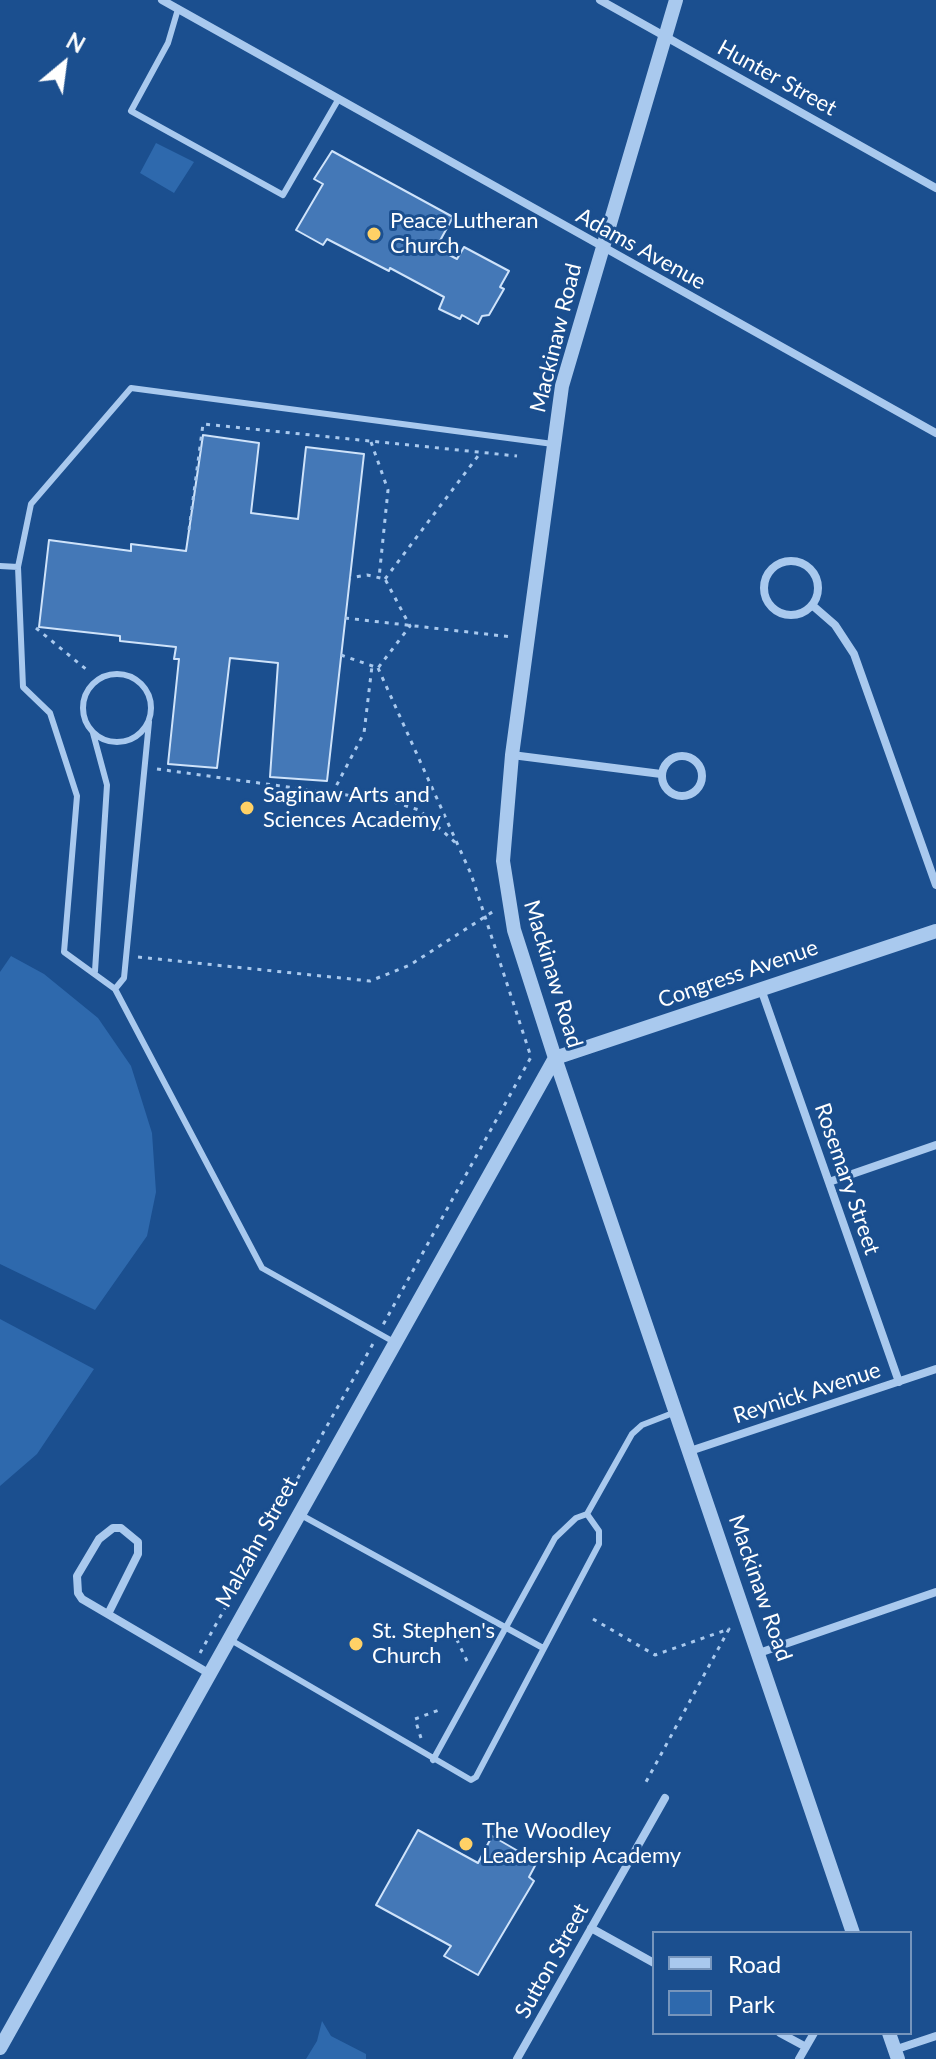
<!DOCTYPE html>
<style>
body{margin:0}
#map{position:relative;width:936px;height:2059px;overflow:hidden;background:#1b4f8f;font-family:Lato,sans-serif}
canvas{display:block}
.legend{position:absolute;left:652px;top:1931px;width:260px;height:104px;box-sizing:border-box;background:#1b4f8f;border:2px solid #7695bc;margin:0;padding:10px 14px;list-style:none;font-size:24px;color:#fff}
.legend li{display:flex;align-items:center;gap:16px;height:40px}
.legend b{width:40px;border:2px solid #7695bc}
.north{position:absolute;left:24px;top:24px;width:80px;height:80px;-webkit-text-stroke:6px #1b4f8f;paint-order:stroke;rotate:29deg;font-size:22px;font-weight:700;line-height:32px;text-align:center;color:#fff}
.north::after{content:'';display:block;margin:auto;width:28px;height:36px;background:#fff;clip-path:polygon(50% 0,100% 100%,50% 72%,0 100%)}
</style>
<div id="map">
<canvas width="936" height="2059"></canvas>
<ul class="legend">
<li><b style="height:10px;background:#a9c9ee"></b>Road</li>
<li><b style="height:22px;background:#2e69ad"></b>Park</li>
</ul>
<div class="north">N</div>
</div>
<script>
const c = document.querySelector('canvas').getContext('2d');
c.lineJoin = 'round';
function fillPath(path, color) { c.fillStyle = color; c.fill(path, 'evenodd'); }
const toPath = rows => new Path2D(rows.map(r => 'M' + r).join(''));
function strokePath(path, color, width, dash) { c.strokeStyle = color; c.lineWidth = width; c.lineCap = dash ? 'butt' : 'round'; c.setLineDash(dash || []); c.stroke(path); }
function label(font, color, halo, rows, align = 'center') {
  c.font = font + ' Lato,sans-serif'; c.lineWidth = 6; c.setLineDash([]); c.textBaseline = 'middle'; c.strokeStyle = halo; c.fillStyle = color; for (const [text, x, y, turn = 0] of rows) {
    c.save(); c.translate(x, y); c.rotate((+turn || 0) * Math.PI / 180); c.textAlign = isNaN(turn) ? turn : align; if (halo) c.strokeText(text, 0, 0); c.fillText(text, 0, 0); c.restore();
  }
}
fillPath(toPath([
 [156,143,194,162,174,193,140,173],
 [11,956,44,974,98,1018,131,1066,152,1133,156,1192,147,1236,95,1310,0,1264,0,972],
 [0,1319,94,1369,37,1454,0,1486],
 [322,2021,331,2036,366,2054,366,2059,306,2059,317,2041]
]), '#2e69ad');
const building = toPath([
 [332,151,453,217,436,248,457,259,464,247,509,271,500,287,504,289,489,315,482,316,478,324,462,315,460,319,439,309,444,297,390,268,389,271,327,239,323,245,296,230,323,184,314,179,332,151],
 [203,435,259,443,251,513,298,519,306,447,364,454,327,781,270,777,278,663,230,658,217,768,168,764,179,659,174,659,176,647,120,641,120,636,39,627,49,540,131,551,131,544,186,551,203,435],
 [418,1830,478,1863,492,1836,537,1862,529,1877,534,1881,478,1975,444,1956,451,1946,376,1905,418,1830]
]);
fillPath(building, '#4478b7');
strokePath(building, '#cfe3fa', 2);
strokePath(toPath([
 [371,442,388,490,379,578],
 [189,530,203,424,517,456],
 [385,579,481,452],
 [345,618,512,637],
 [36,628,87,670],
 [341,655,378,668,410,626,385,579,367,575,350,578],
 [378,668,471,874,531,1057,383,1325],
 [157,769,390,801,419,810,457,844],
 [332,794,364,733,372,666],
 [138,957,370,981,410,965,497,909],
 [593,1619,655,1655,729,1629,646,1782],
 [200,1653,374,1342],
 [467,1661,457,1640,483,1633],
 [421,1738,415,1719,439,1710]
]), '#a9c9ee', 3, [4, 6]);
strokePath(toPath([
 [178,9,168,43,131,111,283,195,338,100],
 [0,566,18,567,23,687,50,713,77,796,64,952,115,989,262,1268,394,1342],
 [18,567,31,504,131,388,553,444],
 '83 708a34 34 0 1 1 68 0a34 34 0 1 1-68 0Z',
 [93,733,107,785,95,971],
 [115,989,124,978,149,722],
 [301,1515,543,1648],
 [229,1639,471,1780,476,1777,599,1544,599,1531,587,1514],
 [433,1760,555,1538,576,1518,587,1514,632,1434,642,1425,673,1413]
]), '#a9c9ee', 6);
strokePath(toPath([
 [162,0,936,433],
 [600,0,936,188],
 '764 588a27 27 0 1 1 54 0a27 27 0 1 1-54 0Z',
 [812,605,835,625,854,654,936,885],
 [512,755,661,774],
 '662 776a20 20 0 1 1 40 0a20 20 0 1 1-40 0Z',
 [761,989,899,1382],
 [829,1182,936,1145],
 [690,1451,936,1369],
 [108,1614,138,1554,138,1542,121,1528,113,1528,99,1539,77,1576,78,1593,82,1599,210,1674],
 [759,1653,936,1592],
 [591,1928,654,1963],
 [780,2033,806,2047],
 [894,2050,936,2036],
 [517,2059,665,1798],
 [799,2059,814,2033]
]), '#a9c9ee', 8);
strokePath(toPath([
 [676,0,562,386,512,755,503,861,514,930,555,1058,853,1933],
 [555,1058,936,931],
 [889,2033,898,2059],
 [0,2048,555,1058]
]), '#a9c9ee', 14);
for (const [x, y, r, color] of [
 [374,234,8,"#ffd166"],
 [247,808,8,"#ffd166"],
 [356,1644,8,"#ffd166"],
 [466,1844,8,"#ffd166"]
]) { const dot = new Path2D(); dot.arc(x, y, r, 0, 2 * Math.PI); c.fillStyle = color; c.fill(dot); strokePath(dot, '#1b4f8f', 3); }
label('22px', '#fff', '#1b4f8f', [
 ["Hunter Street",777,78,29],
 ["Adams Avenue",641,249,29],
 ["Mackinaw Road",556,338,-76],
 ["Mackinaw Road",553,974,73],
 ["Congress Avenue",738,974,-19],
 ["Rosemary Street",847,1179,71],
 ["Reynick Avenue",807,1393,-18],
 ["Malzahn Street",257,1542,-61],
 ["Mackinaw Road",760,1588,71],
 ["Sutton Street",552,1961,-61]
]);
label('22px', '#fff', '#1b4f8f', [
 ["Peace Lutheran",390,221],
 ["Church",390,246],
 ["Saginaw Arts and",263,795],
 ["Sciences Academy",263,820],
 ["St. Stephen's",372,1631],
 ["Church",372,1656],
 ["The Woodley",482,1831],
 ["Leadership Academy",482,1856]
], 'left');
</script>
